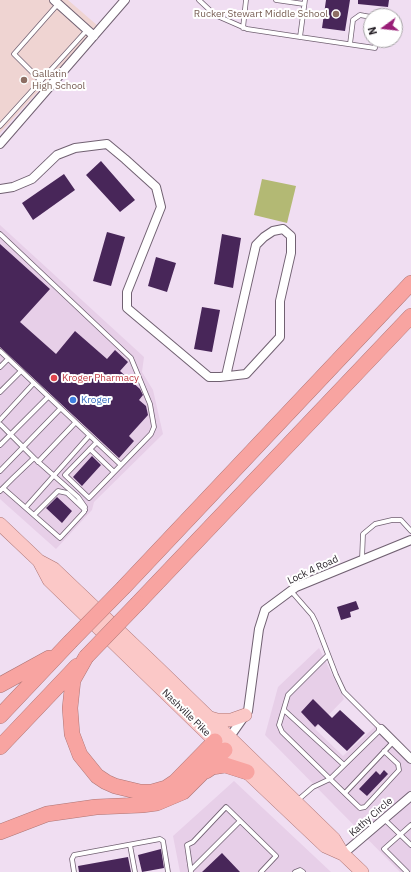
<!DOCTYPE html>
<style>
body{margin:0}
#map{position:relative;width:411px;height:872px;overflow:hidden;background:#f0def2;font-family:"IBM Plex Sans",sans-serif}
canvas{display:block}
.north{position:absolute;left:363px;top:8px;width:40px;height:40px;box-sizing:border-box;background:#fff;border:1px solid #a7a5a7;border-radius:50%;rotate:255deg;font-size:11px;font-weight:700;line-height:16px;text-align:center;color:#231d24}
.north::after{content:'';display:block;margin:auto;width:14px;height:18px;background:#991e77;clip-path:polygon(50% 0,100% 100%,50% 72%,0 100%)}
</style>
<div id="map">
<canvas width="411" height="872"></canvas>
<div class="north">N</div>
</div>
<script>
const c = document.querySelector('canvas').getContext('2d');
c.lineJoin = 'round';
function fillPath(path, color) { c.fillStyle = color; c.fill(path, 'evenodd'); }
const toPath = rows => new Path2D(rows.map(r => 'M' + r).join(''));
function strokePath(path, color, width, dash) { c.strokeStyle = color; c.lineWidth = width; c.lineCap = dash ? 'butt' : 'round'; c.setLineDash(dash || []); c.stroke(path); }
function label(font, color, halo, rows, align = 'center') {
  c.font = font + ' "IBM Plex Sans",sans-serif'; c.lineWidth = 4; c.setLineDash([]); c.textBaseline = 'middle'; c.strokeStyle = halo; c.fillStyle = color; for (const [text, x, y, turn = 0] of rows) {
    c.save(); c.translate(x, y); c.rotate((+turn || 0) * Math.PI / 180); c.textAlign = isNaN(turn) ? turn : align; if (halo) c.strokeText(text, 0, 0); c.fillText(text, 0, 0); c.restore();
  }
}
fillPath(toPath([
 [0,225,144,357,142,372,153,390,163,434,94,502,92,510,56,549,0,499],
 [319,648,344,699,315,729,343,756,380,722,411,753,411,872,400,872,265,735,278,687],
 [234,781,331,872,180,872,173,836]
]), '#e7cfe8');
fillPath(toPath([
 [0,0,68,0,98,26,0,133]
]), '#efd4d2');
fillPath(toPath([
 [262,179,296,186,287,223,254,215]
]), '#b3b974');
fillPath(toPath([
 [326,0,350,0,345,31,322,28],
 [358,0,389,0,388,7,358,4],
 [101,161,135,200,120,212,86,175],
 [64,174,75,190,33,220,22,203],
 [107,232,125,237,111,286,93,281],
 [222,234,241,238,233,288,214,284],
 [0,244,50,289,20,322,56,354,75,331,107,359,115,350,128,362,120,371,140,389,143,395,139,400,146,406,148,415,129,436,134,441,119,458,0,347],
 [156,257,176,263,167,292,148,286],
 [202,307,220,310,212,352,194,349],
 [92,456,101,465,82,486,73,477],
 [57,497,72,511,62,523,46,508],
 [356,601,359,609,350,612,351,617,341,620,337,607],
 [313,699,332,718,340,710,365,733,347,751,318,724,315,727,301,712],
 [384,770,388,774,367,796,359,789,376,771,380,775],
 [161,849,164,868,142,872,138,855],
 [222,853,240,872,202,872],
 [128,857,131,872,79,872,78,866]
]), '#482659');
const lane = toPath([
 [199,0,215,15,247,29,300,37,305,0],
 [276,0,304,4],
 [243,28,246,0],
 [300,37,375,48,376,40],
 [350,44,353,20,360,15,371,17],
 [41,81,14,54,58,4],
 [0,126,87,30],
 [0,234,131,358,150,404,154,427,151,434,121,465,0,351],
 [0,367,8,359],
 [0,392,21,371],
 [0,420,33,384],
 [0,424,34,458],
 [96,443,65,475,89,498,121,465],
 [0,445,48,397],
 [90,449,114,472],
 [38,462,75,423],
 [0,471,60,409],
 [0,491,13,478,34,458,78,497,85,507,84,512,60,538,3,488],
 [26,507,89,436],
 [34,515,58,491,67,493,85,510],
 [362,559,363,534,375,524,392,520,401,520,411,531],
 [291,591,312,615,316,623,336,675,344,692,381,729,330,779,282,732,279,725,288,695,328,655],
 [284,710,344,765],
 [345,793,394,741],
 [298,800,313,787,330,779,360,808,365,807,399,770,398,764,384,751],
 [384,819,411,845],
 [130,845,135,872],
 [191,870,240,821],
 [74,872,72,859,74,855,160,839,163,841,168,872],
 [191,872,187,845,193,842,226,807,276,856,261,872],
 [295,872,300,870,303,872],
 [407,872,384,849,411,825]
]);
const street = toPath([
 [54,0,94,36],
 [0,144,125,0],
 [0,189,13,187,32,179,57,155,75,148,107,144,125,159,156,187,161,207,127,292,127,308,209,377,220,377,246,374,280,337,280,301,291,253,291,236,283,229,273,231,264,237,256,245,226,376],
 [381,729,411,759],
 [229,738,248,711,259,629,265,610,296,587,411,540],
 [343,854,411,796]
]);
const primary = toPath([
 [0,524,39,561,54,569,158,668,334,839,343,854,362,872],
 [39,561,49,580,247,772,325,846,343,854],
 [207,717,217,720,231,720,245,715]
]);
const highway = toPath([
 [124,587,411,283],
 [138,603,411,316],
 [86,657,73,680,70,708,72,734,80,755,97,776,106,782,115,786,140,792,152,792,166,788,175,782,215,741],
 [0,685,49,658],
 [0,716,70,642],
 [0,747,77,666],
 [206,771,212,767,225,765,247,772],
 [0,832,47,814,96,807,142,805,157,803,183,792,225,750]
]);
strokePath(lane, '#716172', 5.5);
strokePath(street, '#716172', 10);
strokePath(primary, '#ad7575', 14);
strokePath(highway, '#ad7575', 16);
strokePath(lane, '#fff', 4);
strokePath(street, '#fff', 8);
strokePath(primary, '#fbc8c7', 13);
strokePath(highway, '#f8a4a1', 15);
const highwayBridge = toPath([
 [70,642,124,587],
 [86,657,138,603]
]);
strokePath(highwayBridge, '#ad7575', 16, []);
strokePath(highwayBridge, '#f8a4a1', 15);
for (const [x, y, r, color] of [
 [336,14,4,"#8d6e63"],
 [24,80,4,"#8d6e63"],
 [54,378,4,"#e0444e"],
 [73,400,4,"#3f7fe0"]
]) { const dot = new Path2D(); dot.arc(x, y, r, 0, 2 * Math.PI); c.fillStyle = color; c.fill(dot); strokePath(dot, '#fff', 1.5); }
label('10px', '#785e54', '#fff', [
 ["Rucker Stewart Middle School",328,14],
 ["Gallatin",32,74,"left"],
 ["High School",32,86,"left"]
], 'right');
label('10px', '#be3a42', '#fff', [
 ["Kroger Pharmacy",62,378]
], 'left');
label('10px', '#366cbe', '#fff', [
 ["Kroger",81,400]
], 'left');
label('10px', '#231d24', '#fff', [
 ["Lock 4 Road",313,570,-25],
 ["Nashville Pike",186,713,44],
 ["Kathy Circle",371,817,-41]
]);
</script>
